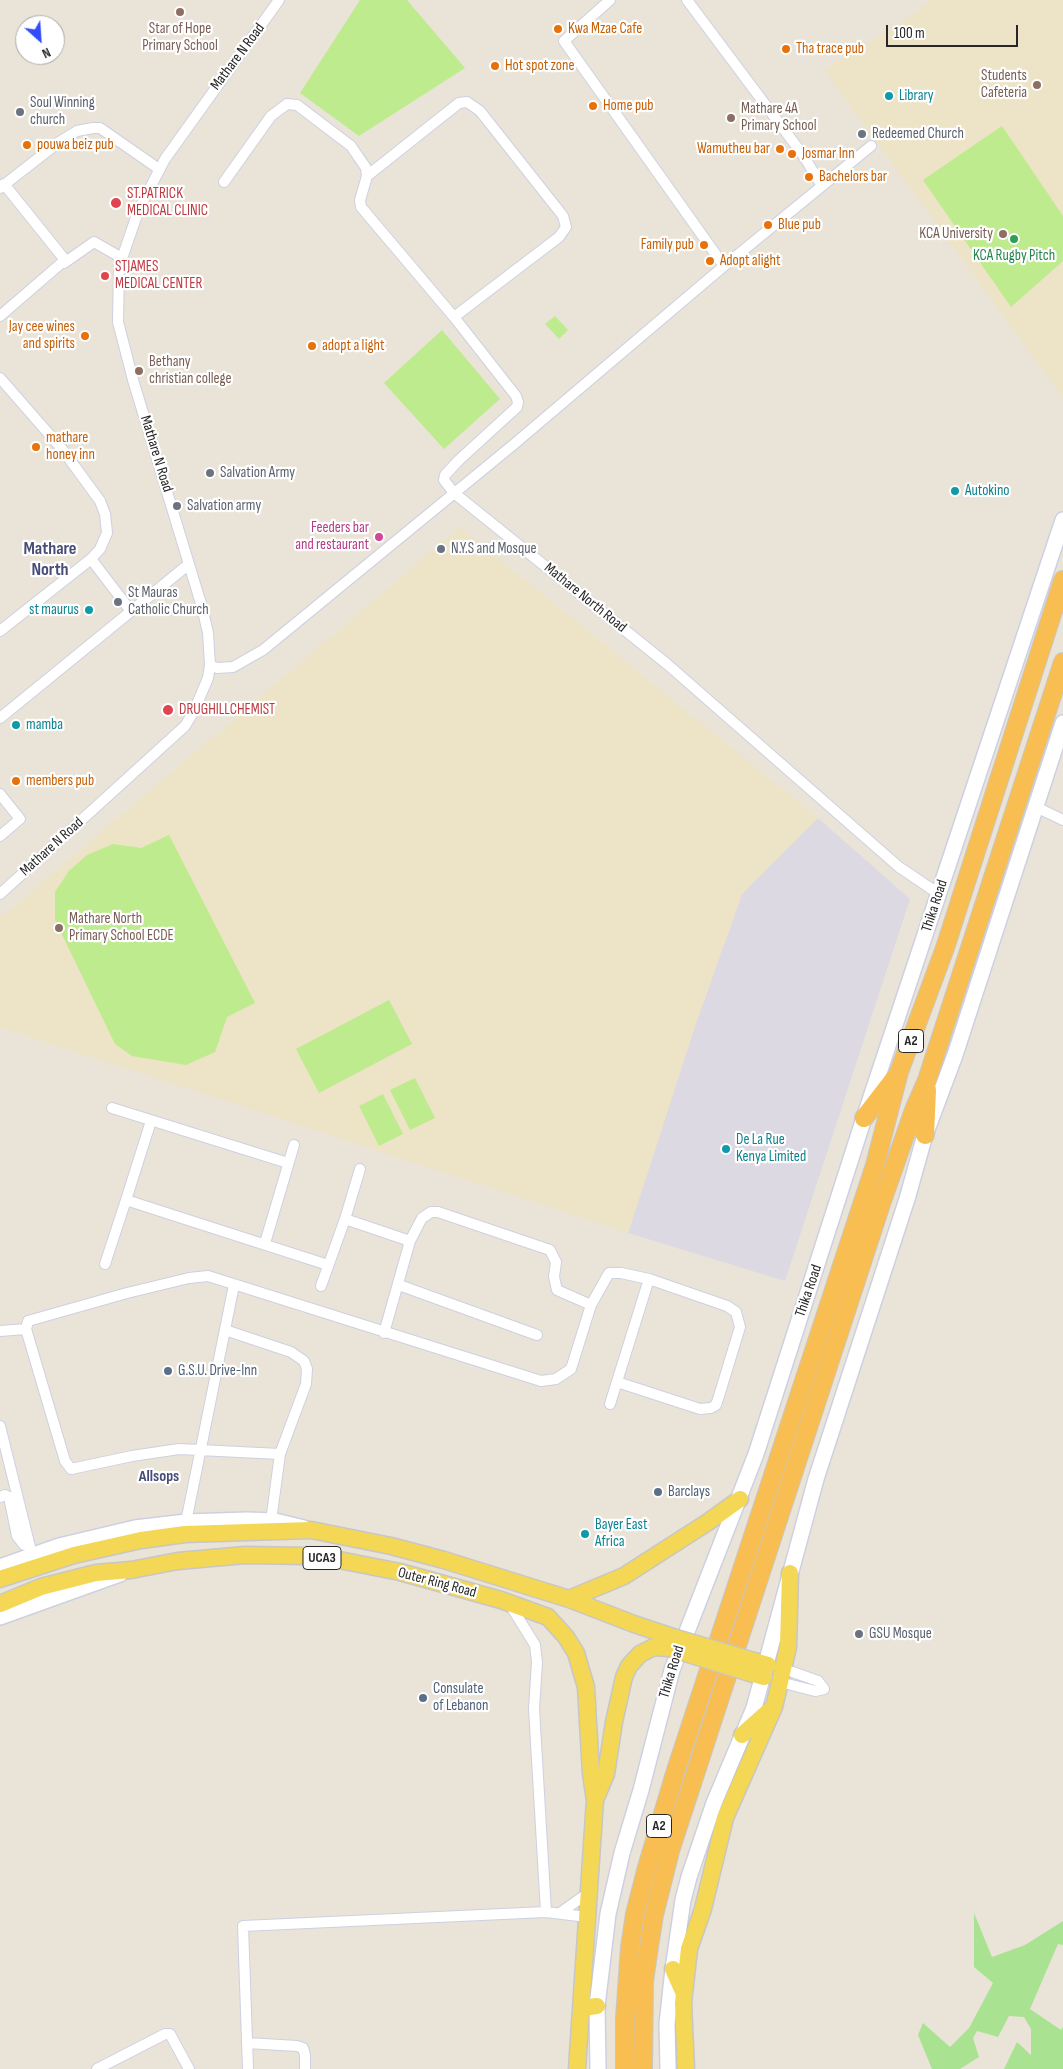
<!DOCTYPE html>
<style>
body{margin:0}
#map{position:relative;width:1063px;height:2069px;overflow:hidden;background:#eae4d8;font-family:"Sofia Sans Condensed",sans-serif}
canvas{display:block}
.north{position:absolute;left:15px;top:15px;width:50px;height:50px;box-sizing:border-box;background:#fff;border:1px solid #a9a9a9;border-radius:50%;rotate:154deg;font-size:14px;font-weight:700;line-height:20px;text-align:center;color:#272727}
.north::after{content:'';display:block;margin:auto;width:18px;height:22px;background:#324dfd;clip-path:polygon(50% 0,100% 100%,50% 72%,0 100%)}
.scale{position:absolute;left:886px;top:25px;width:132px;height:22px;box-sizing:border-box;border:2px solid #272727;border-top:0;padding-left:6px;font-size:15px;line-height:18px;white-space:nowrap;color:#272727;-webkit-text-stroke:4px #fff;paint-order:stroke}
</style>
<div id="map">
<canvas width="1063" height="2069"></canvas>
<div class="north">N</div>
<div class="scale">100 m</div>
</div>
<script>
const c = document.querySelector('canvas').getContext('2d');
c.lineJoin = 'round';
function fillPath(path, color) { c.fillStyle = color; c.fill(path, 'evenodd'); }
const toPath = rows => new Path2D(rows.map(r => 'M' + r).join(''));
function strokePath(path, color, width, dash) { c.strokeStyle = color; c.lineWidth = width; c.lineCap = dash ? 'butt' : 'round'; c.setLineDash(dash || []); c.stroke(path); }
function label(font, color, halo, rows, align = 'center') {
  c.font = font + ' "Sofia Sans Condensed",sans-serif'; c.lineWidth = 4.5; c.setLineDash([]); c.textBaseline = 'middle'; c.strokeStyle = halo; c.fillStyle = color; for (const [text, x, y, turn = 0] of rows) {
    c.save(); c.translate(x, y); c.rotate((+turn || 0) * Math.PI / 180); c.textAlign = isNaN(turn) ? turn : align; if (halo) c.strokeText(text, 0, 0); c.fillText(text, 0, 0); c.restore();
  }
}
fillPath(toPath([
 [818,818,910,899,785,1281,628,1233,695,1026,742,894]
]), '#dcd9e2');
fillPath(toPath([
 [931,0,1063,0,1063,398,824,70,898,25],
 [460,527,818,818,742,894,695,1026,628,1233,0,1027,0,918]
]), '#ede3c6');
fillPath(toPath([
 [974,1913,992,1957,1025,1945,1063,1921,1063,1945,1058,1944,1030,2009,1061,2030,1063,2027,1063,2069,1004,2069,1017,2042,1031,2055,1031,2029,1024,2017,1009,2016,998,2037,977,2031,973,2038,979,2057,960,2069,932,2069,918,2035,923,2023,950,2047,969,2028,993,1983,974,1967]
]), '#a9e392');
fillPath(toPath([
 [360,0,407,0,465,68,359,136,300,93],
 [1002,126,1063,216,1063,261,1011,307,923,180],
 [555,316,568,330,559,339,545,324],
 [442,330,500,399,444,449,384,383],
 [169,835,255,1003,227,1017,215,1052,186,1065,132,1056,115,1044,55,920,55,892,69,871,87,855,113,844,141,848],
 [389,1000,412,1044,319,1093,296,1049],
 [415,1078,435,1118,410,1130,390,1090],
 [383,1094,403,1134,379,1146,359,1106]
]), '#beeb8d');
const minor = toPath([
 [610,0,564,41,724,266],
 [687,0,803,155,822,186],
 [367,176,459,103,467,102,480,111,563,216,566,227,559,237,454,317],
 [224,182,271,116,287,104,297,105,351,146,366,168,367,176,360,200,361,207,454,317,516,396,518,402,517,407,459,460,445,475,444,480,454,493,667,664,899,867,939,894],
 [0,188,59,142,77,131,93,128,100,128,159,169],
 [64,263,94,242,122,258],
 [0,316,65,260,4,184],
 [0,378,62,449,100,501,105,514,107,533,100,549,91,559,130,610],
 [0,631,91,559],
 [210,665,217,668,233,667,263,650,513,445,724,266,871,146],
 [0,718,189,564],
 [0,794,20,819,0,836],
 [1036,807,1063,820],
 [0,894,185,726,194,711,208,678,210,665,208,633,202,607,133,380,118,322,119,267,139,209,165,159,279,0],
 [112,1108,288,1163],
 [151,1121,126,1200,328,1265],
 [345,1219,410,1241],
 [265,1243,294,1145],
 [105,1264,126,1200],
 [399,1285,537,1335],
 [321,1286,345,1219,360,1169],
 [225,1330,291,1352,304,1361,307,1369,306,1384,280,1454],
 [0,1331,26,1329],
 [384,1333,410,1241,422,1218,431,1212,438,1212,550,1250,556,1262,554,1277,557,1290,591,1305],
 [610,1404,649,1279],
 [0,1426,32,1555],
 [0,1497,5,1495,9,1497,17,1536,24,1545,29,1545],
 [271,1521,280,1454,179,1449,132,1456,71,1469,65,1461,26,1329,28,1321,127,1293,189,1278,208,1276,541,1381,556,1379,571,1369,591,1305,609,1273,621,1273,649,1279,727,1306,736,1312,740,1327,719,1396,716,1405,711,1408,700,1409,617,1382],
 [186,1522,234,1285],
 [509,1603,535,1645,537,1662,534,1709,546,1912],
 [780,1682,815,1691,824,1689,818,1681,784,1669],
 [560,1913,588,1893],
 [247,2043,297,2046,303,2048,305,2055,305,2069],
 [97,2069,165,2034,170,2034,189,2069],
 [248,2069,243,1926,546,1912,587,1917]
]);
const secondary = toPath([
 [0,1567,59,1546,135,1528,186,1522,247,1520,275,1521,304,1528],
 [0,1617,120,1574],
 [598,2069,597,2006,608,1914,622,1853,641,1790,672,1670,756,1454,864,1118,1063,520],
 [668,2069,667,2024,673,1969,683,1900,689,1877,714,1803,754,1708,816,1479,907,1199,925,1135,955,1055,1063,723]
]);
const primary = toPath([
 [0,1579,74,1555,141,1540,185,1534,311,1530,391,1546,444,1560,569,1599,634,1624,673,1637],
 [569,1599,624,1576,708,1522,740,1499],
 [0,1604,41,1587,96,1573,131,1570,178,1561,245,1555,308,1556,339,1560,400,1572,501,1600,548,1617,566,1637,576,1653,586,1687,591,1774,595,1800],
 [754,1661,768,1665],
 [750,1673,764,1677],
 [742,1735,770,1710],
 [673,1969,684,1994],
 [582,2008,597,2006],
 [577,2069,595,1800,606,1774,614,1722,624,1677,629,1666,640,1654,654,1647,669,1648],
 [686,2069,683,2003,689,1949,703,1909,725,1818,774,1707,780,1682,788,1647,790,1573]
]);
const trunk = toPath([
 [864,1118,894,1079],
 [925,1135,927,1090],
 [625,2069,625,2018,630,1947,635,1914,647,1867,676,1770,875,1165,899,1072,945,948,1063,580],
 [643,2069,644,1981,649,1947,654,1915,670,1851,882,1201,914,1110,927,1080,1063,662]
]);
strokePath(minor, '#cdd0e1', 12);
strokePath(secondary, '#cdd0e1', 18);
strokePath(primary, '#c7c7c7', 19);
strokePath(trunk, '#c7c7c7', 20);
strokePath(minor, '#fff', 10);
strokePath(secondary, '#fff', 15);
strokePath(primary, '#f3d755', 16);
strokePath(trunk, '#f9be52', 18);
const primaryBridge = toPath([
 [673,1637,754,1661],
 [669,1648,750,1673]
]);
strokePath(primaryBridge, '#c7c7c7', 19, []);
strokePath(primaryBridge, '#f3d755', 16);
for (const [x, y, r, color] of [
 [180,12,5,"#8d6e63"],
 [558,29,5,"#e8710a"],
 [786,49,5,"#e8710a"],
 [495,66,5,"#e8710a"],
 [1037,85,5,"#8d6e63"],
 [889,96,5,"#0f9aa8"],
 [593,106,5,"#e8710a"],
 [20,112,5,"#6b7280"],
 [731,118,5,"#8d6e63"],
 [862,134,5,"#6b7280"],
 [27,145,5,"#e8710a"],
 [780,149,5,"#e8710a"],
 [792,154,5,"#e8710a"],
 [809,177,5,"#e8710a"],
 [116,203,6,"#e0444e"],
 [768,225,5,"#e8710a"],
 [1003,234,5,"#8d6e63"],
 [1014,239,5,"#2e9e5b"],
 [704,245,5,"#e8710a"],
 [710,261,5,"#e8710a"],
 [105,276,5,"#e0444e"],
 [85,336,5,"#e8710a"],
 [312,346,5,"#e8710a"],
 [139,371,5,"#8d6e63"],
 [36,447,5,"#e8710a"],
 [210,473,5,"#6b7280"],
 [955,491,5,"#0f9aa8"],
 [177,506,5,"#6b7280"],
 [379,537,5,"#d1479c"],
 [441,549,5,"#6b7280"],
 [118,602,5,"#6b7280"],
 [89,610,5,"#0f9aa8"],
 [168,710,6,"#e0444e"],
 [16,725,5,"#0f9aa8"],
 [16,781,5,"#e8710a"],
 [59,928,5,"#8d6e63"],
 [726,1149,5,"#0f9aa8"],
 [168,1371,5,"#5c6f8a"],
 [658,1492,5,"#5c6f8a"],
 [585,1534,5,"#0f9aa8"],
 [859,1634,5,"#6b7280"],
 [423,1698,5,"#5c6f8a"]
]) { const dot = new Path2D(); dot.arc(x, y, r, 0, 2 * Math.PI); c.fillStyle = color; c.fill(dot); strokePath(dot, '#fff', 2); }
for (const [x, y, w] of [
 [911,1041,25],
 [322,1558,38],
 [659,1826,25]
]) { const box = new Path2D(); box.roundRect(x - w / 2, y - 11.5, w, 23, 4); c.fillStyle = '#fff'; c.fill(box); strokePath(box, '#272727', 1); }
label('bold 14px', '#272727', null, [
 ["A2",911,1041],
 ["UCA3",322,1558],
 ["A2",659,1826]
]);
label('15px', '#785e54', '#fff', [
 ["Star of Hope",180,29,"center"],
 ["Primary School",180,46,"center"],
 ["Students",1027,76,"right"],
 ["Cafeteria",1027,93,"right"],
 ["Mathare 4A",741,109],
 ["Primary School",741,126],
 ["KCA University",993,234,"right"],
 ["Bethany",149,362],
 ["christian college",149,379],
 ["Mathare North",69,919],
 ["Primary School ECDE",69,936]
], 'left');
label('15px', '#c56008', '#fff', [
 ["Kwa Mzae Cafe",568,29],
 ["Tha trace pub",796,49],
 ["Hot spot zone",505,66],
 ["Home pub",603,106],
 ["pouwa beiz pub",37,145],
 ["Wamutheu bar",770,149,"right"],
 ["Josmar Inn",802,154],
 ["Bachelors bar",819,177],
 ["Blue pub",778,225],
 ["Family pub",694,245,"right"],
 ["Adopt alight",720,261],
 ["Jay cee wines",75,327,"right"],
 ["and spirits",75,344,"right"],
 ["adopt a light",322,346],
 ["mathare",46,438],
 ["honey inn",46,455],
 ["members pub",26,781]
], 'left');
label('15px', '#272727', '#fff', [
 ["Mathare N Road",238,57,-53],
 ["Mathare N Road",156,454,73],
 ["Mathare North Road",585,598,39],
 ["Mathare N Road",52,847,-42],
 ["Thika Road",935,906,-72],
 ["Thika Road",809,1291,-71],
 ["Outer Ring Road",437,1583,15],
 ["Thika Road",672,1672,-73]
]);
label('15px', '#0d838f', '#fff', [
 ["Library",899,96],
 ["Autokino",965,491],
 ["st maurus",79,610,"right"],
 ["mamba",26,725],
 ["De La Rue",736,1140],
 ["Kenya Limited",736,1157],
 ["Bayer East",595,1525],
 ["Africa",595,1542]
], 'left');
label('15px', '#5b616d', '#fff', [
 ["Soul Winning",30,103],
 ["church",30,120],
 ["Redeemed Church",872,134],
 ["Salvation Army",220,473],
 ["Salvation army",187,506],
 ["N.Y.S and Mosque",451,549],
 ["St Mauras",128,593],
 ["Catholic Church",128,610],
 ["GSU Mosque",869,1634]
], 'left');
label('15px', '#be3a42', '#fff', [
 ["ST.PATRICK",127,194],
 ["MEDICAL CLINIC",127,211],
 ["STJAMES",115,267],
 ["MEDICAL CENTER",115,284],
 ["DRUGHILLCHEMIST",179,710]
], 'left');
label('15px', '#27864d', '#fff', [
 ["KCA Rugby Pitch",1014,256]
]);
label('15px', '#b23c85', '#fff', [
 ["Feeders bar",369,528],
 ["and restaurant",369,545]
], 'right');
label('15px', '#4e5e75', '#fff', [
 ["G.S.U. Drive-Inn",178,1371],
 ["Barclays",668,1492],
 ["Consulate",433,1689],
 ["of Lebanon",433,1706]
], 'left');
label('bold 16px', '#474d78', '#fff', [
 ["Allsops",159,1477]
]);
label('bold 18px', '#474d78', '#fff', [
 ["Mathare",50,549],
 ["North",50,570]
]);
</script>
